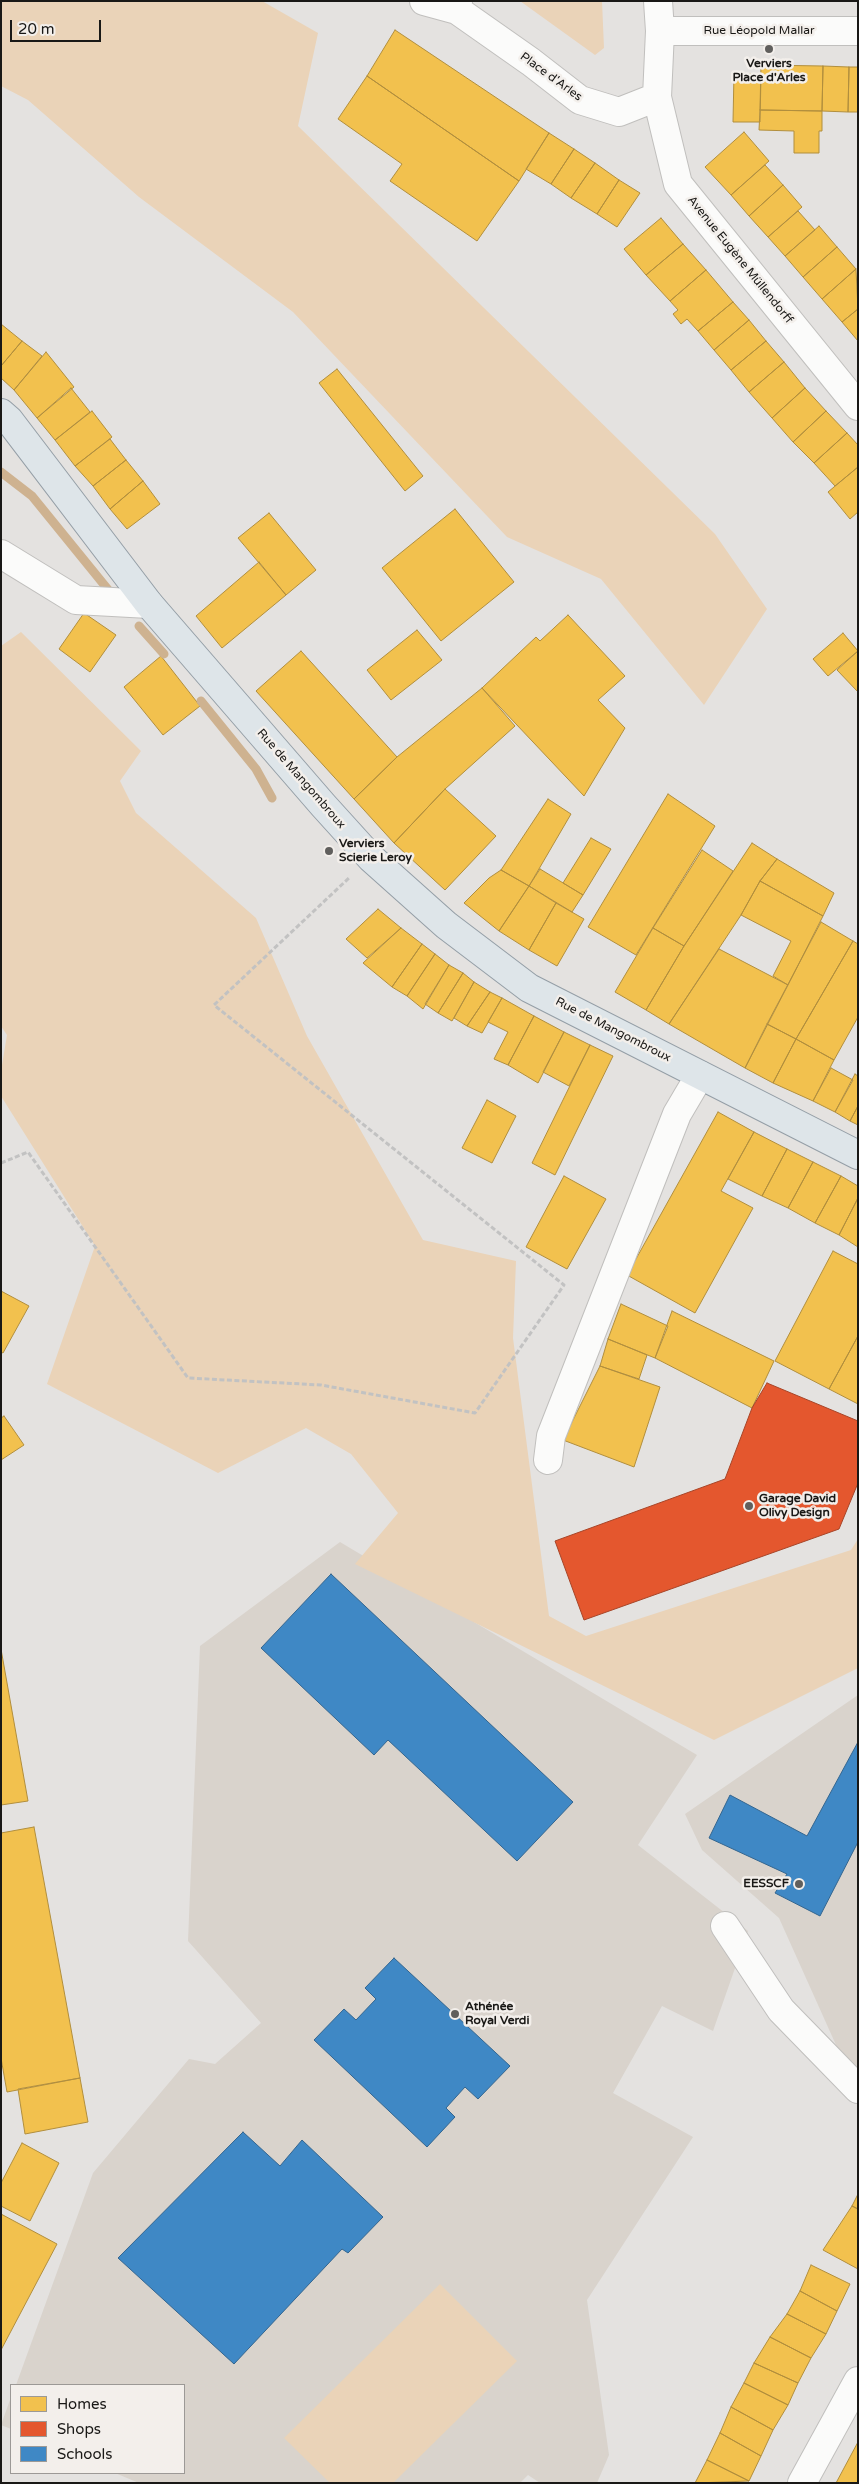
<!DOCTYPE html>
<meta charset="utf-8">
<style>
body{margin:0}
#map{position:relative;width:859px;height:2484px;overflow:hidden;background:#e4e2e0;font-family:"Varela Round",sans-serif}
canvas{display:block}
.frame{position:absolute;inset:0;border:2px solid #191816;pointer-events:none}
.legend{position:absolute;left:10px;top:2384px;width:175px;height:90px;box-sizing:border-box;background:#f3efeb;border:1px solid #9c9996;margin:0;padding:6px 9px;list-style:none;font-size:15px;color:#191816}
.legend li{display:flex;align-items:center;gap:10px;height:25px}
.legend b{width:25px;border:1px solid #9c9996}
.scale{position:absolute;left:10px;top:20px;width:91px;height:22px;box-sizing:border-box;border:2px solid #191816;border-top:0;padding-left:6px;font-size:15px;line-height:18px;white-space:nowrap;color:#191816;-webkit-text-stroke:4px #f3efeb;paint-order:stroke}
</style>
<div id="map">
<canvas width="859" height="2484"></canvas>
<div class="frame"></div>
<ul class="legend">
<li><b style="height:14px;background:#f2c14e"></b>Homes</li>
<li><b style="height:14px;background:#e4572e"></b>Shops</li>
<li><b style="height:14px;background:#3f88c5"></b>Schools</li>
</ul>
<div class="scale">20 m</div>
</div>
<script>
const c = document.querySelector('canvas').getContext('2d');
c.lineJoin = 'round';
function fillPath(path, color) { c.fillStyle = color; c.fill(path, 'evenodd'); }
const toPath = rows => new Path2D(rows.map(r => 'M' + r).join(''));
function strokePath(path, color, width, dash) { c.strokeStyle = color; c.lineWidth = width; c.lineCap = dash ? 'butt' : 'round'; c.setLineDash(dash || []); c.stroke(path); }
function label(font, color, halo, rows, align = 'center') {
  c.font = font + ' "Varela Round",sans-serif'; c.lineWidth = 5; c.setLineDash([]); c.textBaseline = 'middle'; c.strokeStyle = halo; c.fillStyle = color; for (const [text, x, y, turn = 0] of rows) {
    c.save(); c.translate(x, y); c.rotate((+turn || 0) * Math.PI / 180); c.textAlign = isNaN(turn) ? turn : align; if (halo) c.strokeText(text, 0, 0); c.fillText(text, 0, 0); c.restore();
  }
}
fillPath(toPath([
 [340,1542,697,1755,638,1845,748,1931,713,2031,662,2006,613,2093,693,2137,587,2300,609,2455,597,2483,540,2483,528,2475,520,2483,139,2483,115,2473,184,2473,184,2385,16,2385,93,2173,189,2059,215,2064,261,2023,188,1941,200,1646],
 [858,1695,858,2071,845,2065,779,1918,702,1850,685,1814],
 [11,2397,11,2429,1,2425]
]), '#d9d3cc');
fillPath(toPath([
 [1,1,262,1,318,33,298,126,715,534,767,609,704,705,601,579,507,537,293,312,139,197,28,100,1,86],
 [520,1,602,1,604,48,595,55],
 [21,632,141,751,120,781,136,813,256,918,307,1036,423,1240,516,1261,513,1338,549,1616,586,1636,851,1550,858,1539,858,1668,714,1740,355,1564,398,1513,351,1454,306,1428,218,1473,47,1384,95,1246,1,1096,1,1071,7,1035,1,1026,1,646],
 [440,2284,517,2361,393,2483,330,2483,284,2438]
]), '#ead3b8');
const homes = toPath([
 [395,30,549,133,519,181,367,76,395,30],
 [761,65,823,66,822,111,760,110,761,65],
 [823,66,849,67,848,112,822,111,823,66],
 [849,67,858,67,858,112,848,112,849,67],
 [734,73,761,74,760,122,733,122,734,73],
 [367,76,519,181,477,241,390,181,402,164,338,119,367,76],
 [760,110,822,111,822,131,819,131,819,153,794,153,794,131,759,130,760,110],
 [744,132,769,161,731,195,705,167,744,132],
 [549,133,574,149,551,184,526,169,549,133],
 [574,149,595,163,571,198,551,184,574,149],
 [595,163,619,180,597,214,571,198,595,163],
 [765,165,783,185,749,216,731,195,765,165],
 [619,180,640,193,617,227,597,214,619,180],
 [783,185,802,207,768,237,749,216,783,185],
 [798,211,815,230,785,256,768,237,798,211],
 [661,218,683,244,646,275,624,249,661,218],
 [819,226,837,247,803,277,785,256,819,226],
 [683,244,706,270,670,301,646,275,683,244],
 [837,247,856,269,822,299,803,277,837,247],
 [856,269,858,309,842,322,822,299,856,269],
 [706,270,733,302,698,331,687,319,681,324,673,314,678,310,670,301,706,270],
 [733,302,749,320,714,350,698,331,733,302],
 [858,309,858,341,842,322,858,309],
 [749,320,766,341,731,370,714,350,749,320],
 [1,324,22,341,1,366,1,324],
 [22,341,42,356,14,390,1,378,1,366,22,341],
 [766,341,784,362,749,392,731,370,766,341],
 [46,352,74,387,37,418,14,390,46,352],
 [784,362,805,388,772,418,749,392,784,362],
 [337,369,423,476,405,491,319,383,337,369],
 [71,388,90,412,55,440,37,418,71,388],
 [805,388,826,411,793,442,772,418,805,388],
 [92,411,112,437,75,466,55,440,92,411],
 [826,411,847,433,814,463,793,442,826,411],
 [847,433,858,445,858,467,835,486,814,463,847,433],
 [110,439,126,460,93,486,75,466,110,439],
 [126,460,143,481,110,509,93,486,126,460],
 [858,467,858,512,850,519,828,492,858,467],
 [143,481,160,504,127,529,110,509,143,481],
 [455,509,514,582,441,641,382,568,455,509],
 [269,513,316,570,286,595,238,538,269,513],
 [259,562,286,595,222,648,196,616,259,562],
 [84,613,116,635,90,672,59,649,84,613],
 [568,615,625,676,598,700,625,728,584,796,482,688,536,637,540,641,568,615],
 [417,630,442,660,391,700,367,670,417,630],
 [843,633,858,651,828,676,813,659,843,633],
 [301,651,397,757,354,799,256,691,301,651],
 [858,651,858,692,837,670,858,651],
 [161,656,200,706,163,735,124,687,161,656],
 [482,688,515,726,445,789,394,843,354,799,397,757,482,688],
 [445,789,496,836,445,890,394,843,445,789],
 [668,794,715,826,636,955,588,927,668,794],
 [548,799,571,814,529,886,501,870,548,799],
 [591,838,611,849,583,895,563,883,591,838],
 [752,843,777,859,760,881,741,915,669,1024,646,1010,684,946,752,843],
 [702,850,733,871,684,946,653,928,702,850],
 [777,859,834,893,823,916,760,881,777,859],
 [540,869,583,895,572,912,529,886,540,869],
 [501,870,529,886,499,931,464,903,489,878,501,870],
 [760,881,823,916,788,985,773,976,791,941,741,915,760,881],
 [529,886,556,903,529,950,499,931,529,886],
 [556,903,584,919,557,966,529,950,556,903],
 [378,909,401,928,367,958,346,939,378,909],
 [821,922,853,941,796,1039,767,1024,821,922],
 [401,928,422,944,392,987,363,963,401,928],
 [653,928,684,946,646,1010,615,992,653,928],
 [853,941,858,944,858,1017,834,1060,796,1039,853,941],
 [422,944,435,954,407,996,392,987,422,944],
 [719,949,788,985,745,1068,669,1024,719,949],
 [435,954,449,965,423,1009,407,996,435,954],
 [449,965,463,973,438,1013,425,1004,449,965],
 [463,973,474,982,452,1021,438,1013,463,973],
 [474,982,490,992,467,1026,454,1018,474,982],
 [490,992,502,998,482,1033,467,1026,490,992],
 [502,998,534,1016,508,1065,494,1059,508,1032,488,1022,502,998],
 [534,1016,564,1032,538,1083,508,1065,534,1016],
 [767,1024,796,1039,773,1083,745,1068,767,1024],
 [564,1032,590,1045,569,1086,543,1072,564,1032],
 [796,1039,834,1060,813,1101,773,1083,796,1039],
 [590,1045,613,1056,555,1175,532,1163,590,1045],
 [831,1068,853,1080,835,1112,813,1101,831,1068],
 [855,1074,858,1076,858,1106,850,1121,835,1112,855,1074],
 [487,1100,516,1116,492,1163,462,1148,487,1100],
 [858,1106,858,1125,850,1121,858,1106],
 [718,1112,754,1132,721,1191,753,1208,695,1313,627,1275,718,1112],
 [754,1132,787,1149,762,1196,728,1179,754,1132],
 [787,1149,813,1162,788,1208,762,1196,787,1149],
 [813,1162,841,1176,815,1223,788,1208,813,1162],
 [564,1176,606,1199,567,1269,526,1247,564,1176],
 [841,1176,858,1186,858,1198,839,1235,815,1223,841,1176],
 [858,1198,858,1247,839,1235,858,1198],
 [833,1251,858,1264,858,1336,829,1389,775,1361,833,1251],
 [1,1291,29,1306,3,1353,1,1352,1,1291],
 [621,1304,668,1326,655,1358,608,1339,621,1304],
 [672,1311,774,1361,752,1408,655,1358,672,1311],
 [858,1336,858,1404,829,1389,858,1336],
 [608,1339,647,1355,639,1379,600,1366,608,1339],
 [600,1366,660,1387,634,1467,563,1440,600,1366],
 [4,1416,24,1445,1,1460,1,1418,4,1416],
 [1,1649,28,1801,1,1805,1,1649],
 [34,1827,80,2078,7,2092,1,2058,1,1833,34,1827],
 [80,2078,88,2122,25,2134,18,2089,80,2078],
 [22,2143,59,2163,30,2221,1,2206,1,2183,22,2143],
 [858,2194,858,2209,852,2206,858,2194],
 [852,2206,858,2209,858,2269,823,2250,852,2206],
 [1,2214,57,2244,1,2350,1,2214],
 [811,2265,850,2284,837,2311,800,2291,811,2265],
 [800,2291,837,2311,826,2334,787,2314,800,2291],
 [787,2314,826,2334,811,2358,770,2337,787,2314],
 [770,2337,811,2358,798,2383,754,2363,770,2337],
 [754,2363,798,2383,788,2405,744,2383,754,2363],
 [744,2383,788,2405,773,2430,731,2407,744,2383],
 [731,2407,773,2430,761,2456,720,2433,731,2407],
 [720,2433,761,2456,749,2481,707,2460,720,2433],
 [858,2442,858,2483,836,2483,858,2442],
 [707,2460,749,2481,695,2483,707,2460]
]);
fillPath(homes, '#f2c14e');
strokePath(homes, '#b18e3d', 1);
const shops = toPath([
 [767,1383,858,1421,858,1483,839,1529,584,1620,555,1541,725,1479,752,1408,767,1383]
]);
fillPath(shops, '#e4572e');
strokePath(shops, '#a74427', 1);
const schools = toPath([
 [331,1574,573,1802,517,1861,388,1740,374,1755,261,1648,331,1574],
 [858,1742,858,1842,820,1916,775,1893,787,1874,709,1838,730,1795,807,1836,858,1742],
 [394,1958,510,2066,478,2099,465,2087,446,2108,455,2117,427,2147,314,2040,344,2009,356,2020,376,1999,365,1988,394,1958],
 [243,2132,280,2166,302,2140,383,2217,348,2253,342,2249,234,2364,118,2258,243,2132]
]);
fillPath(schools, '#3f88c5');
strokePath(schools, '#346690', 1);
strokePath(toPath([
 [1,472,32,496,110,592],
 [139,626,164,654],
 [201,701,256,769,272,798]
]), '#ceb290', 9);
const minor = toPath([
 [424,1,457,10],
 [458,1,457,10,531,62,580,100,619,112,657,97],
 [658,1,660,31,657,97,678,184,858,406],
 [660,31,858,31],
 [1,554,76,600,149,604],
 [548,1460,551,1436,677,1114,700,1075],
 [725,1926,781,2010,858,2089],
 [802,2483,858,2381]
]);
const major = toPath([
 [1,413,9,420,149,604,323,805,371,858,446,925,529,988,858,1155]
]);
strokePath(minor, '#c0bfbd', 30);
strokePath(major, '#949ea6', 30);
strokePath(toPath([
 [1,1163,28,1152,188,1378,321,1385,475,1413,564,1285,214,1005,350,877]
]), '#c2c2c2', 3, [5, 2.5]);
strokePath(minor, '#fbfbfa', 28);
strokePath(major, '#dee5e9', 28);
for (const [x, y, r, color] of [
 [769,49,5,"#605f5d"],
 [329,851,5,"#605f5d"],
 [749,1506,5,"#605f5d"],
 [799,1884,5,"#605f5d"],
 [455,2014,5,"#605f5d"]
]) { const dot = new Path2D(); dot.arc(x, y, r, 0, 2 * Math.PI); c.fillStyle = color; c.fill(dot); strokePath(dot, '#f3efeb', 2); }
label('12px', '#191816', '#f3efeb', [
 ["Rue Léopold Mallar",759,31],
 ["Place d'Arles",551,77,36],
 ["Avenue Eugène Müllendorff",740,260,51],
 ["Rue de Mangombroux",301,779,49],
 ["Rue de Mangombroux",613,1030,27]
]);
label('bold 12px', '#191816', '#f3efeb', [
 ["Verviers",769,64,"center"],
 ["Place d'Arles",769,78,"center"],
 ["Verviers",339,844],
 ["Scierie Leroy",339,858],
 ["Garage David",759,1499],
 ["Olivy Design",759,1513],
 ["EESSCF",789,1884,"right"],
 ["Athénée",465,2007],
 ["Royal Verdi",465,2021]
], 'left');
</script>
